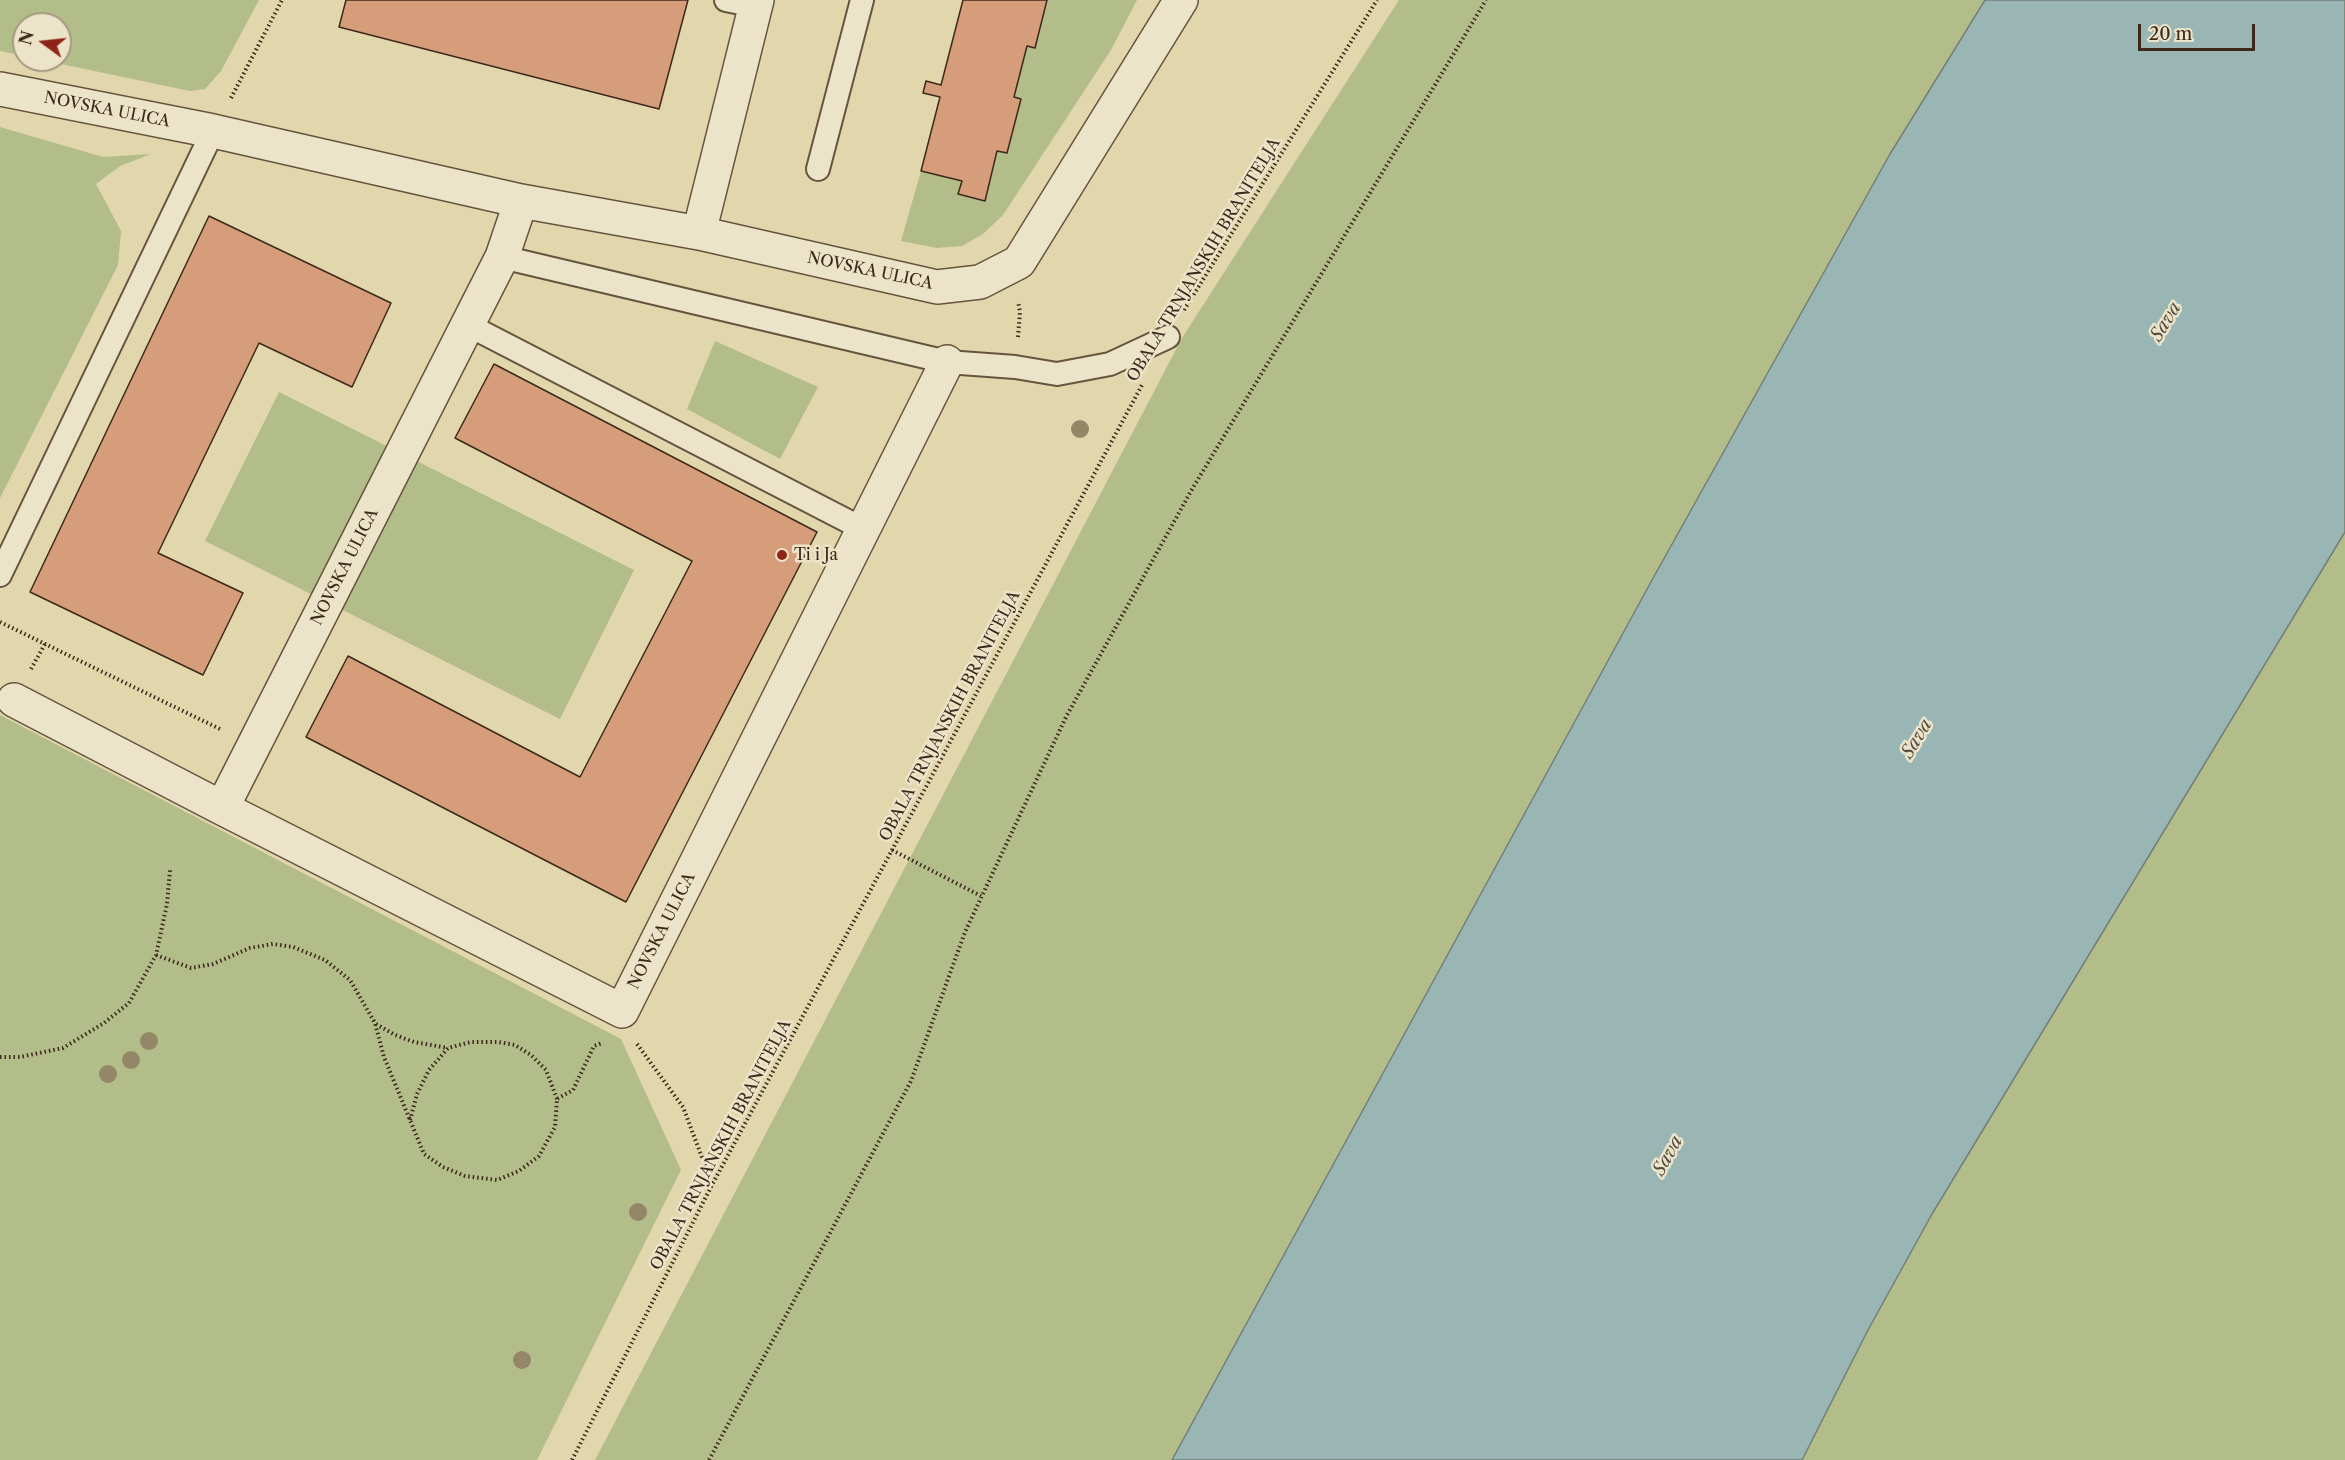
<!DOCTYPE html>
<style>
body{margin:0}
#map{position:relative;width:2345px;height:1460px;overflow:hidden;background:#e1d6ac;font-family:"Libre Caslon Text",serif}
canvas{display:block}
.north{position:absolute;left:12px;top:12px;width:60px;height:60px;box-sizing:border-box;background:#ece4c9;border:2px solid #a69983;border-radius:50%;rotate:285deg;font-size:16px;font-weight:700;line-height:24px;text-align:center;color:#3d291b}
.north::after{content:'';display:block;margin:auto;width:21px;height:27px;background:#8f2418;clip-path:polygon(50% 0,100% 100%,50% 72%,0 100%)}
.scale{position:absolute;left:2138px;top:24px;width:117px;height:27px;box-sizing:border-box;border:3px solid #3d291b;border-top:0;padding-left:8px;font-size:18px;line-height:21px;white-space:nowrap;color:#3d291b;-webkit-text-stroke:4px #ece4c9;paint-order:stroke}
</style>
<div id="map">
<canvas width="2345" height="1460"></canvas>
<div class="north">N</div>
<div class="scale">20 m</div>
</div>
<script>
const c = document.querySelector('canvas').getContext('2d');
c.lineJoin = 'round';
function fillPath(path, color) { c.fillStyle = color; c.fill(path, 'evenodd'); }
const toPath = rows => new Path2D(rows.map(r => 'M' + r).join(''));
function strokePath(path, color, width, dash) { c.strokeStyle = color; c.lineWidth = width; c.lineCap = dash ? 'butt' : 'round'; c.setLineDash(dash || []); c.stroke(path); }
function label(font, color, halo, rows, align = 'center') {
  c.font = font + ' "Libre Caslon Text",serif'; c.lineWidth = 5; c.setLineDash([]); c.textBaseline = 'middle'; c.strokeStyle = halo; c.fillStyle = color; for (const [text, x, y, turn = 0] of rows) {
    c.save(); c.translate(x, y); c.rotate((+turn || 0) * Math.PI / 180); c.textAlign = isNaN(turn) ? turn : align; if (halo) c.strokeText(text, 0, 0); c.fillText(text, 0, 0); c.restore();
  }
}
fillPath(toPath([
 [0,0,259,0,221,71,205,89,190,91,42,60,60,60,60,24,24,24,24,56,0,51],
 [1047,0,1137,0,1111,50,1003,215,983,234,962,246,937,248,901,241,921,171,962,181,958,194,985,201,997,151,1007,153,1021,99,1014,97,1027,46,1035,48],
 [1399,0,1985,0,1890,154,1652,580,1172,1460,595,1460,1182,338],
 [0,127,103,157,151,154,120,166,96,184,121,231,118,265,0,498],
 [715,341,818,387,780,459,687,409],
 [279,392,634,570,560,719,205,541],
 [2345,532,2345,1460,1802,1460,1868,1330,1932,1214],
 [0,715,621,1039,681,1170,537,1460,0,1460]
]), '#b3bd89');
const water = toPath([
 [1985,0,2345,0,2345,532,1932,1214,1868,1330,1802,1460,1172,1460,1652,580,1890,154,1985,0]
]);
fillPath(water, '#99b6b5');
strokePath(water, '#747e77', 1.5);
const building = toPath([
 [346,0,688,0,659,109,339,27,346,0],
 [963,0,1047,0,1035,48,1027,46,1014,97,1021,99,1007,153,997,151,985,201,958,194,962,181,921,171,940,97,923,93,926,81,941,85,963,0],
 [209,216,391,303,352,387,259,343,158,553,243,593,203,675,30,592,209,216],
 [494,364,817,532,626,902,306,737,348,656,580,777,692,561,455,438,494,364]
]);
fillPath(building, '#d59d7a');
strokePath(building, '#3d291b', 1.5);
const lane = toPath([
 [726,0,755,6],
 [818,169,862,0],
 [502,257,947,362,1015,367,1057,374,1110,364,1168,337],
 [468,325,863,529],
 [0,575,213,131]
]);
const street = toPath([
 [0,89,213,131,521,201,699,233,937,287,980,282,1019,262,1181,0],
 [699,233,757,0],
 [14,700,222,808,622,1011,947,362],
 [222,808,502,257,521,201]
]);
strokePath(lane, '#66543f', 26);
strokePath(street, '#66543f', 36);
strokePath(toPath([
 [231,98,282,0],
 [1184,310,1377,0],
 [1018,337,1020,312,1018,302],
 [0,622,222,730],
 [31,669,45,644],
 [892,850,981,896],
 [156,955,191,968,213,964,250,948,273,944,293,947,325,960,350,980,375,1023,384,1057,424,1154,443,1167,465,1176,497,1180,519,1171,539,1156,555,1127,557,1099,573,1090,594,1046,602,1043],
 [376,1024,395,1035,414,1042,448,1048],
 [637,1044,683,1107,712,1184],
 [0,1057,20,1057,63,1048,104,1023,129,1003,156,955,167,904,170,870],
 [410,1120,417,1094,429,1070,448,1048,471,1042,498,1042,515,1045,531,1055,546,1070,557,1099],
 [572,1460,712,1185,1142,385],
 [709,1460,911,1081,965,932,1066,717,1191,491,1486,0]
]), '#3d291b', 4, [1.5, 3]);
strokePath(lane, '#ece4c9', 22);
strokePath(street, '#ece4c9', 33);
c.fillStyle = '#948768';
for (const [x, y] of [
 [1080,429],
 [149,1041],
 [131,1060],
 [108,1074],
 [638,1212],
 [522,1360]
]) { c.beginPath(); c.arc(x, y, 9, 0, 2 * Math.PI); c.fill(); }
for (const [x, y, r, color] of [
 [782,555,6,"#8f2418"]
]) { const dot = new Path2D(); dot.arc(x, y, r, 0, 2 * Math.PI); c.fillStyle = color; c.fill(dot); strokePath(dot, '#ece4c9', 2); }
label('16px', '#3d291b', '#ece4c9', [
 ["NOVSKA ULICA",107,110,11],
 ["OBALA TRNJANSKIH BRANITELJA",1204,260,-59],
 ["NOVSKA ULICA",870,271,12],
 ["NOVSKA ULICA",345,567,-63],
 ["OBALA TRNJANSKIH BRANITELJA",950,716,-62],
 ["NOVSKA ULICA",662,931,-63],
 ["OBALA TRNJANSKIH BRANITELJA",721,1145,-62]
]);
label('16px', '#3d291b', '#ece4c9', [
 ["Ti i Ja",794,555]
], 'left');
label('italic 18px', '#544c42', '#ece4c9', [
 ["Sava",2166,322,-59],
 ["Sava",1917,739,-59],
 ["Sava",1668,1156,-61]
]);
</script>
